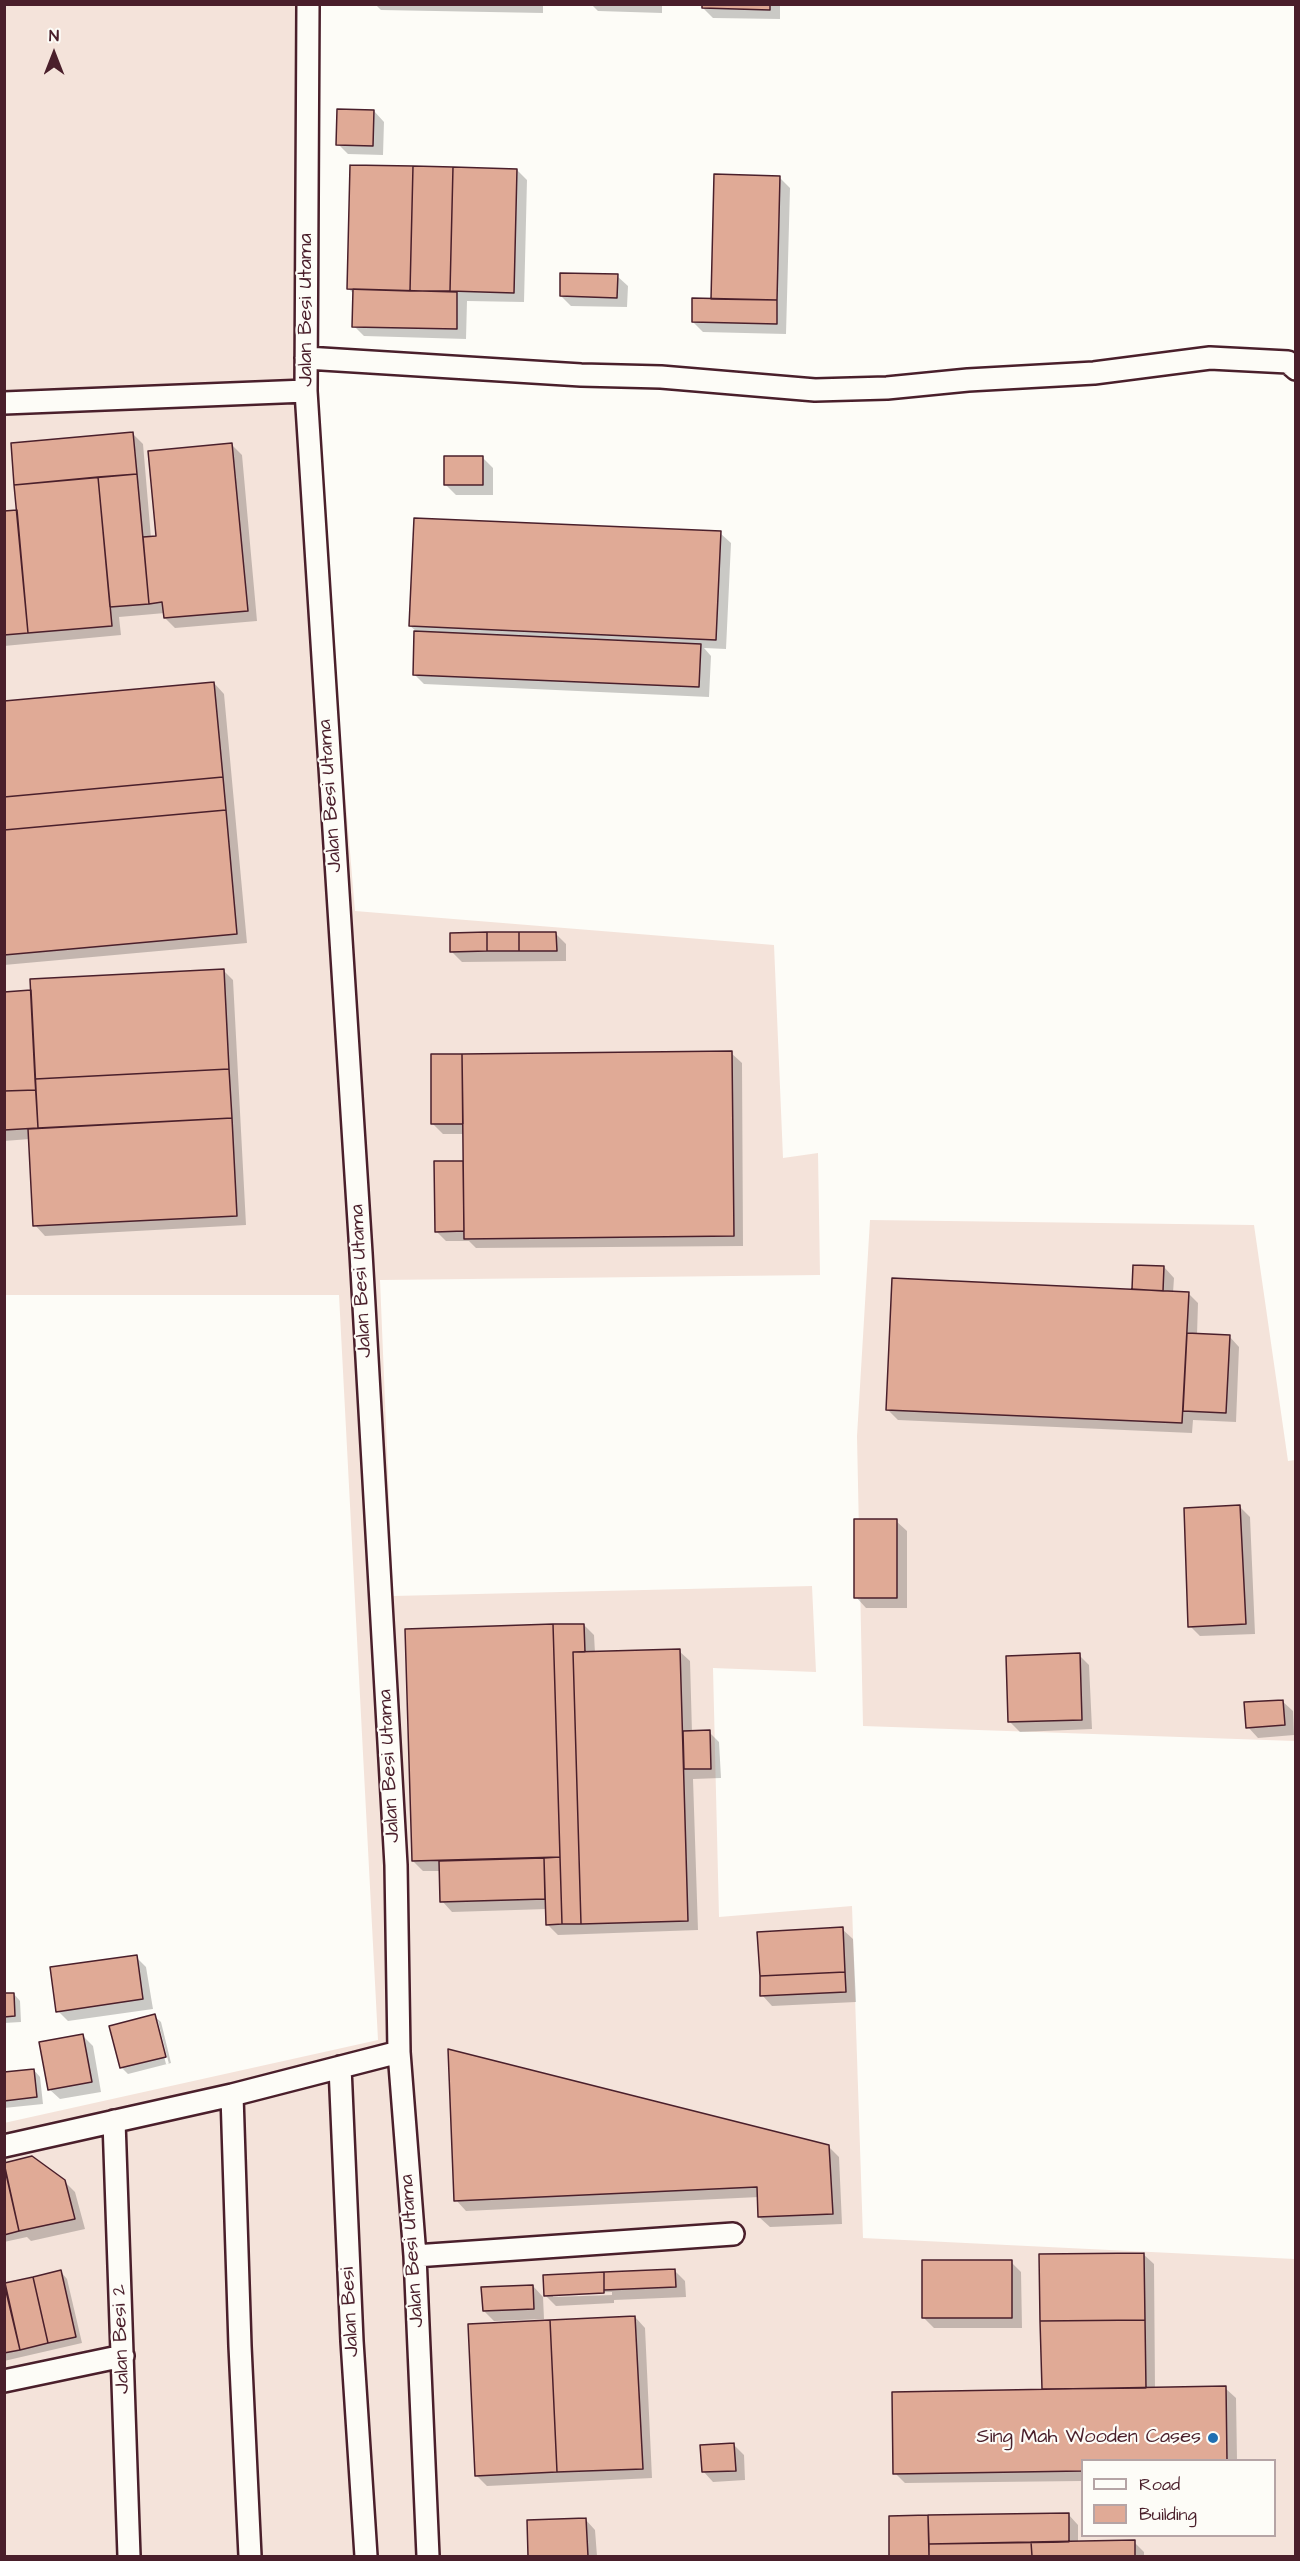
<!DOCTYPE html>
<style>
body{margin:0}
#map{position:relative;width:1300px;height:2561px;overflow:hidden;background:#fdfcf7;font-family:"Architects Daughter",sans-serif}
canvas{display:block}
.frame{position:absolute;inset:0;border:6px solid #4a1f2b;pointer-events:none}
.legend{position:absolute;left:1081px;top:2459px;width:195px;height:78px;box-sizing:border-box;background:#fdfcf7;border:2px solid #b5a4a5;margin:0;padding:8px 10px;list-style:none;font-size:18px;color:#4a1f2b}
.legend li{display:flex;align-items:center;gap:12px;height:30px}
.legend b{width:30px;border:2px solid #b5a4a5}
.north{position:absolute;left:24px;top:24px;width:60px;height:60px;-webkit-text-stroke:4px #fdfcf7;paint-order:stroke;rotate:0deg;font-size:16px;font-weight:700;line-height:24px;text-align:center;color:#4a1f2b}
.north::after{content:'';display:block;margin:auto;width:21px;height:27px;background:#4a1f2b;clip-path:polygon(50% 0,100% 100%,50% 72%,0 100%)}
</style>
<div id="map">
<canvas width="1300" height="2561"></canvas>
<div class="frame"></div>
<ul class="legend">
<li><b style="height:8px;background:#fdfcf7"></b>Road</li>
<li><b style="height:16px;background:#e0aa96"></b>Building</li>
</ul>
<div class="north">N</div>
</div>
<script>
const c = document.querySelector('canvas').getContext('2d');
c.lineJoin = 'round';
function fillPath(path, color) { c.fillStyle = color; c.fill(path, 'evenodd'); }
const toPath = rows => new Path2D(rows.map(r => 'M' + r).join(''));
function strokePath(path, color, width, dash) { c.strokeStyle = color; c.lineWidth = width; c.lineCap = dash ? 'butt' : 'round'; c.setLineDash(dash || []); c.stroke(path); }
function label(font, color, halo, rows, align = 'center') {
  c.font = font + ' "Architects Daughter",sans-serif'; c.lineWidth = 4.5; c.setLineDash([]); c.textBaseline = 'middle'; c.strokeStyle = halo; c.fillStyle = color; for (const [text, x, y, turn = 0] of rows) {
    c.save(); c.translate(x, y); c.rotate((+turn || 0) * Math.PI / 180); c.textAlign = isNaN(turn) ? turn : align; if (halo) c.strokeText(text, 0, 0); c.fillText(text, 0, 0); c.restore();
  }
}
fillPath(toPath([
 [5,5,296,5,309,366,355,911,774,945,783,1158,818,1153,820,1275,380,1280,393,1596,812,1586,816,1672,713,1668,719,1917,852,1906,863,2238,1295,2259,1295,2556,5,2556,4,2123,378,2040,339,1295,4,1295],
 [1082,2460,1274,2460,1274,2536,1082,2536],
 [870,1220,1254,1225,1288,1461,1295,1460,1295,1741,863,1726,857,1436]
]), '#f4e3da');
fillPath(toPath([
 [375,4,543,4,543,13,381,10],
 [591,4,662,4,662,13,598,11],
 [703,4,780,4,780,19,713,18,703,8],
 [374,111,384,122,383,155,348,154,338,144],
 [517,170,527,180,524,302,467,301,466,339,364,336,354,326,355,295,349,289],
 [779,177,790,188,786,334,703,332,693,322,713,300],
 [617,276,628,286,627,307,571,306,561,296],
 [132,433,143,444,151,538,158,537,232,445,242,455,257,621,175,628,165,618,165,613,119,617,121,635,4,646,4,512,19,511],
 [483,458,493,468,493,495,456,495,446,485],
 [720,533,731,543,726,649,704,648,711,656,709,697,424,684,414,674,416,631,410,626],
 [214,683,224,694,247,943,4,965,4,702],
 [556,934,566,944,566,961,462,962,452,952],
 [223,970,233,980,246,1225,45,1236,35,1225,30,1139,4,1141,4,993],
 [731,1053,742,1063,743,1246,476,1248,469,1241,446,1241,436,1231,435,1163,465,1163,465,1134,443,1134,433,1124],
 [1135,1266,1164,1267,1174,1278,1173,1293,1188,1293,1198,1303,1197,1335,1229,1336,1239,1347,1236,1422,1193,1420,1192,1433,898,1420,888,1410,1133,1291],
 [1240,1507,1250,1517,1255,1634,1200,1636,1190,1626],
 [896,1521,907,1531,907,1608,866,1608,856,1597],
 [584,1625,594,1635,595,1653,679,1651,690,1661,692,1733,709,1732,719,1742,721,1778,693,1779,698,1930,558,1935,547,1924,547,1909,452,1912,442,1901,441,1871,423,1871,413,1861],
 [1079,1655,1089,1665,1092,1729,1020,1732,1010,1722],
 [1282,1701,1293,1711,1294,1735,1258,1738,1248,1727],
 [842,1929,853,1939,856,2002,772,2006,762,1995],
 [136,1957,146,1967,153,2009,68,2021,58,2011],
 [4,1994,14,1994,20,2001,21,2022,4,2023],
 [154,2016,161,2022,171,2063,128,2074,122,2068,111,2027],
 [155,2021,158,2021,169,2064,166,2064],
 [82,2035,93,2046,101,2092,60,2099,49,2089],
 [34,2070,40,2077,43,2104,4,2108,4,2074],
 [828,2146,839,2157,842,2224,770,2227,759,2217,759,2197,466,2211,456,2200],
 [4,2164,64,2181,75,2192,85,2229,31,2241,27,2237,4,2242],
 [1143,2254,1154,2264,1155,2389,1225,2388,1236,2398,1237,2460,1082,2460,1082,2481,905,2483,895,2473,1043,2391,1041,2255],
 [1011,2262,1021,2272,1022,2328,934,2328,924,2318],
 [675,2271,685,2281,686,2297,614,2300,614,2303,556,2306,546,2296],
 [612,2292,612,2295,553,2297,553,2294],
 [61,2272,67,2279,82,2343,4,2361,4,2285],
 [533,2286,543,2297,544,2319,494,2321,484,2311],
 [635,2317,645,2328,652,2478,487,2486,477,2476],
 [734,2445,744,2455,745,2480,713,2482,703,2471],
 [1068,2514,1078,2525,1078,2543,1134,2542,1144,2552,1144,2556,891,2556,890,2517],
 [585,2519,595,2530,597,2556,530,2556,528,2522]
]), '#0003');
const building = toPath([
 [702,4,770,4,770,10,702,8,702,4],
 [337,109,374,110,373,146,336,145,337,109],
 [350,165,413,166,410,291,347,289,350,165],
 [413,166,453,167,450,291,410,291,413,166],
 [453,167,517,169,514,293,450,291,453,167],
 [714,174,780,176,777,300,711,299,714,174],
 [560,273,618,274,617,298,560,296,560,273],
 [353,289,457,292,457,329,352,327,353,289],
 [692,298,777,300,777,324,692,322,692,298],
 [133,432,137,474,14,485,11,443,133,432],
 [232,443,248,611,164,618,162,602,149,604,143,537,156,536,148,451,232,443],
 [444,456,483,456,483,485,444,485,444,456],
 [137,474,149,604,110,607,98,477,137,474],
 [98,477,112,626,28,633,14,485,98,477],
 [17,510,28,633,4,635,4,511,17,510],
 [414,518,721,531,716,640,409,626,414,518],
 [414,631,701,644,699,687,413,675,414,631],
 [214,682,223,777,4,797,4,701,214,682],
 [223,777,226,810,4,830,4,797,223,777],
 [226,810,237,934,4,955,4,830,226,810],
 [487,932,519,932,519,951,487,951,487,932],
 [487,932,487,951,450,952,450,933,487,932],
 [519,932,556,932,557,951,519,951,519,932],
 [224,969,229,1069,35,1079,30,979,224,969],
 [31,990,36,1090,4,1091,4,992,31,990],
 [732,1051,734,1236,464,1239,462,1054,732,1051],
 [431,1054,462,1054,463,1124,431,1124,431,1054],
 [229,1069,232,1118,38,1128,35,1079,229,1069],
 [36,1090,38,1128,4,1130,4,1091,36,1090],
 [232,1118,237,1216,33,1226,28,1129,232,1118],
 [434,1161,463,1161,464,1231,435,1232,434,1161],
 [1133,1265,1164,1266,1163,1291,1132,1289,1133,1265],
 [892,1278,1189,1292,1182,1423,886,1410,892,1278],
 [1187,1333,1230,1335,1226,1413,1183,1411,1187,1333],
 [1240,1505,1246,1624,1188,1627,1184,1508,1240,1505],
 [854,1519,897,1519,897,1598,854,1598,854,1519],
 [553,1624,584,1624,585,1652,573,1652,581,1924,562,1924,553,1624],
 [553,1624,560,1857,412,1861,405,1629,553,1624],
 [680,1649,688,1921,581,1924,573,1652,680,1649],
 [1080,1653,1082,1720,1008,1722,1006,1656,1080,1653],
 [1283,1700,1285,1725,1246,1728,1244,1702,1283,1700],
 [710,1730,711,1769,684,1769,683,1731,710,1730],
 [560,1857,562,1924,546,1925,544,1858,560,1857],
 [544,1858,545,1899,440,1902,439,1861,544,1858],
 [843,1927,845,1972,760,1976,757,1932,843,1927],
 [137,1955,143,1999,56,2012,50,1967,137,1955],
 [845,1972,846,1992,760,1996,760,1976,845,1972],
 [4,1993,14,1993,15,2016,4,2017,4,1993],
 [155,2014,166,2057,120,2068,109,2026,155,2014],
 [83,2034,92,2082,48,2090,39,2042,83,2034],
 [448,2049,829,2145,833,2214,758,2217,757,2187,454,2201,448,2049],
 [34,2069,37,2097,4,2101,4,2072,34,2069],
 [32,2156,65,2180,75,2219,19,2231,4,2163,32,2156],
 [4,2165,19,2231,4,2235,4,2165],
 [1144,2253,1145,2320,1040,2321,1039,2254,1144,2253],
 [922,2260,1012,2260,1012,2318,922,2318,922,2260],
 [675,2269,676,2287,604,2290,604,2272,675,2269],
 [61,2270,76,2337,48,2343,33,2277,61,2270],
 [604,2272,604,2293,544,2296,543,2275,604,2272],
 [33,2277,48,2343,20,2350,5,2283,33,2277],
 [4,2283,20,2350,4,2353,4,2283],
 [533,2285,534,2309,483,2311,481,2287,533,2285],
 [635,2316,643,2469,557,2472,550,2320,635,2316],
 [550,2320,557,2472,475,2476,468,2324,550,2320],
 [1145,2320,1146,2388,1042,2389,1040,2321,1145,2320],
 [1226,2386,1227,2460,1082,2460,1082,2471,893,2474,892,2392,1226,2386],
 [734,2443,736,2471,702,2472,700,2445,734,2443],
 [1069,2513,1069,2542,929,2544,928,2515,1069,2513],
 [928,2515,929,2556,889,2556,889,2516,928,2515],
 [586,2518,588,2556,528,2556,527,2520,586,2518],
 [1135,2540,1135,2556,1032,2556,1031,2542,1135,2540],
 [1031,2542,1032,2556,929,2556,929,2544,1031,2542]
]);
fillPath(building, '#e0aa96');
strokePath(building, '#4a1f2b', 1.5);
const street = toPath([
 [308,4,306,391,361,1253,396,1865,399,2052,415,2256,428,2556],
 [306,358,581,375,661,377,815,390,887,388,968,380,1094,373,1210,358,1288,362,1296,369],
 [4,403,306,391],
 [340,2067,352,2341,366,2556],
 [232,2095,240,2346,250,2556],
 [114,2121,129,2556],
 [4,2146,232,2095,399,2052],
 [415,2256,733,2234],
 [4,2381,123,2356]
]);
strokePath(street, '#4a1f2b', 26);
strokePath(street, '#fdfcf7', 21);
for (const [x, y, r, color] of [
 [1213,2438,6,"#1f6fb2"]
]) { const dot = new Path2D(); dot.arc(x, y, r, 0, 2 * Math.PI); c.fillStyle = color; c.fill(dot); strokePath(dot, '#fdfcf7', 2); }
label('20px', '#4a1f2b', '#fdfcf7', [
 ["Jalan Besi Utama",307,310,-90],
 ["Jalan Besi Utama",331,796,-94],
 ["Jalan Besi Utama",362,1281,-93],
 ["Jalan Besi Utama",390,1766,-93],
 ["Jalan Besi Utama",413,2251,-94],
 ["Jalan Besi",351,2312,-93],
 ["Jalan Besi 2",122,2339,-92]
]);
label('20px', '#4a1f2b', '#fdfcf7', [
 ["Sing Mah Wooden Cases",1201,2438]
], 'right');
</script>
